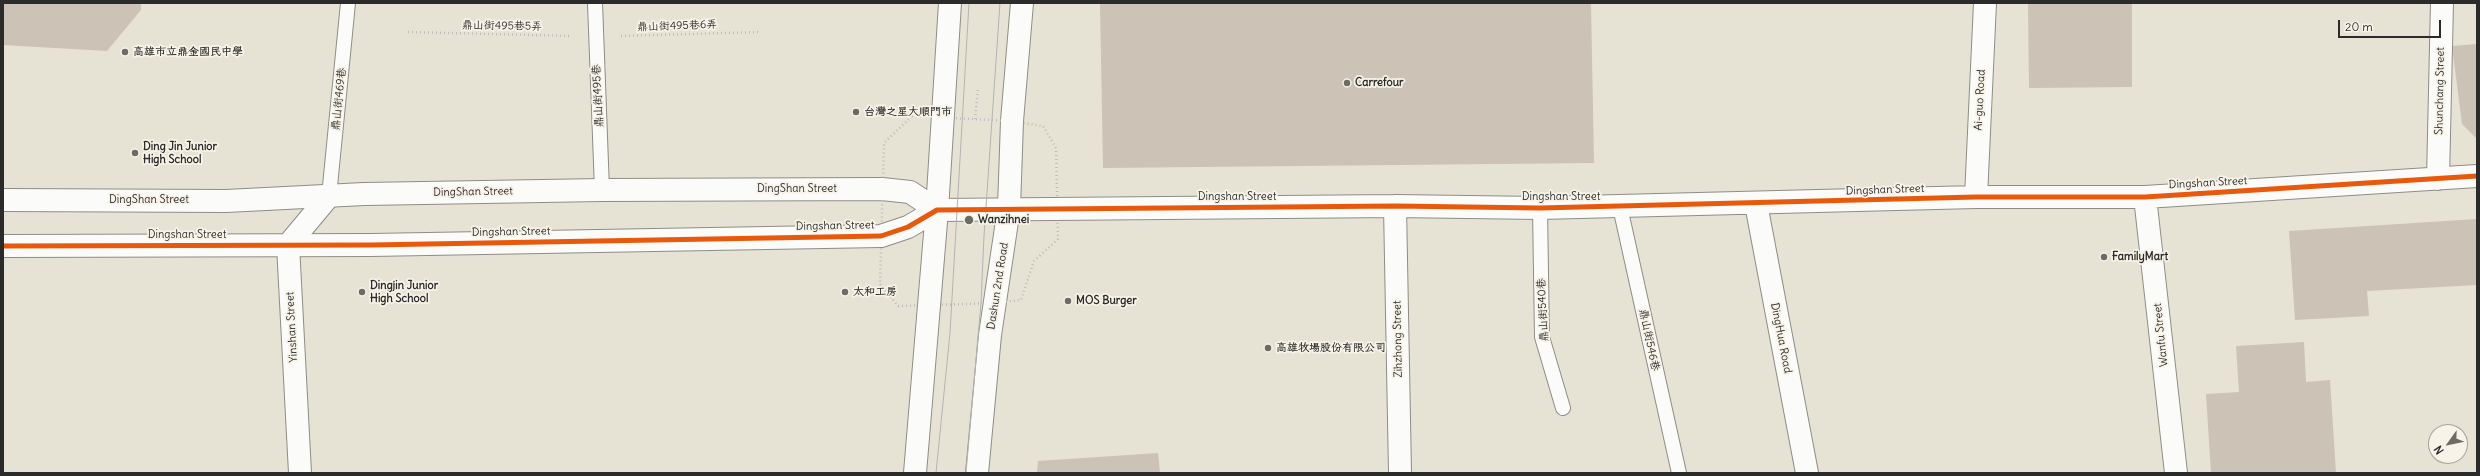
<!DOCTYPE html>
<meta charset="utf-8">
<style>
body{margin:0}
#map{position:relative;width:2480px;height:476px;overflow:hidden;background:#e7e3d4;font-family:Delius,sans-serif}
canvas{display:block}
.frame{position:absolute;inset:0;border:4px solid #2b2b2b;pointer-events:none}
.north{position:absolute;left:2428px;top:424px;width:40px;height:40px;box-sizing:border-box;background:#f7f3e8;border:1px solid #a5a39c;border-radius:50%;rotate:237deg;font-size:11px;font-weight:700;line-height:16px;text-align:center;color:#2b2b2b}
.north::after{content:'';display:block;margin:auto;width:14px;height:18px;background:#6d6b66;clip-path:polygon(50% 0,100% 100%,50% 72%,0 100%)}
.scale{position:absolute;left:2338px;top:20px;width:103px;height:18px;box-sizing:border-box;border:2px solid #2b2b2b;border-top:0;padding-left:5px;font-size:12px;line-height:14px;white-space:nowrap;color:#2b2b2b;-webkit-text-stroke:3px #f7f3e8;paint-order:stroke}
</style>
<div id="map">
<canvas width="2480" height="476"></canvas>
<div class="frame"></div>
<div class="north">N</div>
<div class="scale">20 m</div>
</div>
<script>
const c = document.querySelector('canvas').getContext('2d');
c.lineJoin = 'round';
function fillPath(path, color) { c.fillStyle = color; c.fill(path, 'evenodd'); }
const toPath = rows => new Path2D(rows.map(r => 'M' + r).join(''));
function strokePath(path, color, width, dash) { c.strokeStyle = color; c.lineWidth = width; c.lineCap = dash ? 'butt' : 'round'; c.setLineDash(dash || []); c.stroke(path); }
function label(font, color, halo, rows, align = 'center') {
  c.font = font + ' Delius,"LXGW WenKai TC",sans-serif'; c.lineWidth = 3.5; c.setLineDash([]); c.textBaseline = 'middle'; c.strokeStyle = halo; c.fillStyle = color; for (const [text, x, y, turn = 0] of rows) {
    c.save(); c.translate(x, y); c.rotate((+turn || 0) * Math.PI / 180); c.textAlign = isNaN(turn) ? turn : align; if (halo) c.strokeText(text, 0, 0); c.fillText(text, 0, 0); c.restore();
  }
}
fillPath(toPath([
 [3,3,141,3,141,10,107,51,3,45],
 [1100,3,1591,3,1594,163,1103,168],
 [2028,3,2132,3,2132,87,2029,88],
 [2477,44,2477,139,2462,124,2452,46],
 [2477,219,2477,285,2367,291,2369,316,2295,320,2289,231],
 [2304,342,2306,382,2330,380,2336,473,2211,473,2206,394,2239,392,2236,346],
 [1158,453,1160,473,1037,473,1038,461]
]), '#ccc2b5');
const service = toPath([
 [595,3,602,190],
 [329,196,348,3],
 [1620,207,1679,473],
 [1540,208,1542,337,1563,408]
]);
const minor = toPath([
 [2438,179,2442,3],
 [1976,197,1985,3],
 [2145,197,2176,473],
 [1756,204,1807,473],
 [1395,206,1400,473],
 [937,210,1395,206,1540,208,1976,197,2145,197,2477,176],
 [300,473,288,245,329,196]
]);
const tertiary = toPath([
 [3,200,226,201,364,194,602,190,882,189,910,192,937,210],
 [3,246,371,245,881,236,908,227,937,210],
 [915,473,937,210,950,3],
 [977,473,990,335,1009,208,1012,121,1022,3]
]);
strokePath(service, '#8e8d85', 16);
strokePath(minor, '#8e8d85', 24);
strokePath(tertiary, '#8e8d85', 24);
strokePath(toPath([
 [408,32,572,36],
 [621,36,759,32],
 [912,116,1012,121,1043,126,1056,148,1058,239,1034,261,1021,300,996,303,898,306,880,284,884,143,912,116],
 [975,119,978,89]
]), '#bcbcba', 2.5, [1, 3]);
strokePath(service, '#fbfbf9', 14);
strokePath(minor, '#fbfbf9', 22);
strokePath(tertiary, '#fbfbf9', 22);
strokePath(toPath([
 [936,473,950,333,969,3],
 [966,473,981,303,984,236,1000,3]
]), '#b3b3b0', 1);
strokePath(toPath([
 [3,246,371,245,881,236,908,227,937,210,1395,206,1540,208,1976,197,2145,197,2477,176]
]), '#e8590c', 5);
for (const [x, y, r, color] of [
 [125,52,4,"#6d6b66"],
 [1347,83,4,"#6d6b66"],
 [856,112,4,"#6d6b66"],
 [135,153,4,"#6d6b66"],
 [969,220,5,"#6d6b66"],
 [2104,257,4,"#6d6b66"],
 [362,292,4,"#6d6b66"],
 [845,292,4,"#6d6b66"],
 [1068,301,4,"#6d6b66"],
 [1268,348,4,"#6d6b66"]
]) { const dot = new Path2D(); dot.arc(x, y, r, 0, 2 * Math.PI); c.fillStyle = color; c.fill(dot); strokePath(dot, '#f7f3e8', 1.5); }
label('11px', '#2b2b2b', '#f7f3e8', [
 ["鼎山街495巷5弄",502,26,1],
 ["鼎山街495巷6弄",677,26,-2],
 ["Shunchang Street",2440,91,-89],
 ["鼎山街495巷",598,96,-93],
 ["鼎山街469巷",339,99,-84],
 ["Ai-guo Road",1980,100,-87],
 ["Dingshan Street",2208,183,-3],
 ["DingShan Street",797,189],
 ["Dingshan Street",1885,190,-2],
 ["DingShan Street",473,192,-1],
 ["Dingshan Street",1237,197],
 ["Dingshan Street",1561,197],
 ["DingShan Street",149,200],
 ["Dingshan Street",835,226,-1],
 ["Dingshan Street",511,232,-1],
 ["Dingshan Street",187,235],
 ["Dashun 2nd Road",998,286,-81],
 ["鼎山街540巷",1543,310,-93],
 ["Yinshan Street",292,327,-93],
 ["Wanfu Street",2161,335,-96],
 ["DingHua Road",1781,338,79],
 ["Zihzhong Street",1398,339,-91],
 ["鼎山街546巷",1649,340,78]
]);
label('bold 11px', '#2b2b2b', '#f7f3e8', [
 ["高雄市立鼎金國民中學",133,52],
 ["Carrefour",1355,83],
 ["台灣之星大順門市",864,112],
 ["Ding Jin Junior",143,147],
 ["High School",143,160],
 ["Wanzihnei",978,220],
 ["FamilyMart",2112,257],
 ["Dingjin Junior",370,286],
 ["High School",370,299],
 ["太和工房",853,292],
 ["MOS Burger",1076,301],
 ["高雄牧場股份有限公司",1276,348]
], 'left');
</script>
